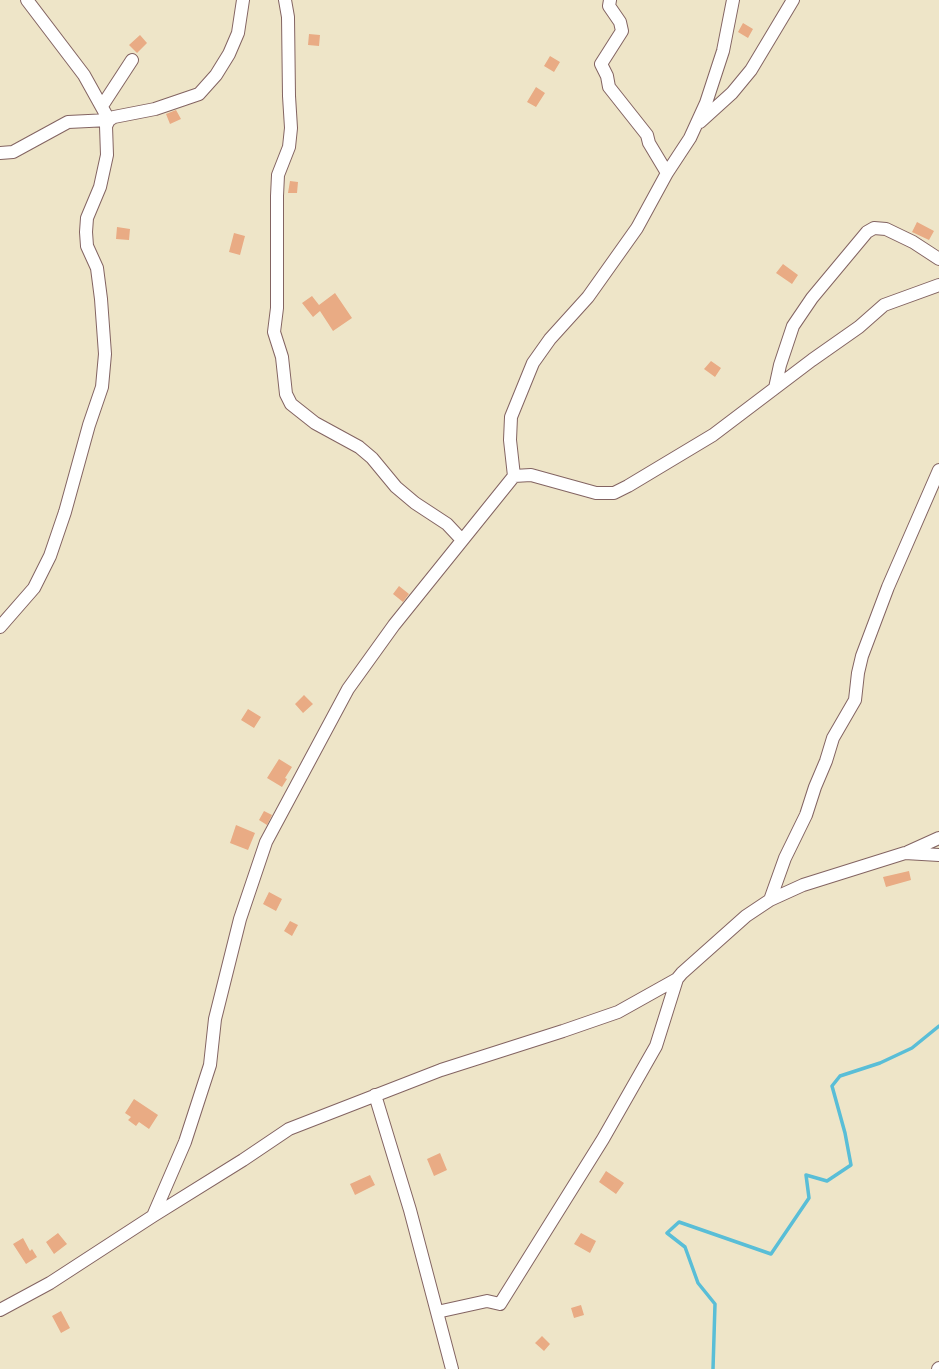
<!DOCTYPE html>
<style>
body{margin:0}
canvas{display:block;background:#eee5c8}
</style>
<canvas width="939" height="1369"></canvas>
<script>
const c = document.querySelector('canvas').getContext('2d');
c.lineJoin = 'round';
const toPath = rows => new Path2D(rows.map(r => 'M' + r).join(''));
function strokePath(path, color, width, dash) { c.strokeStyle = color; c.lineWidth = width; c.lineCap = dash ? 'butt' : 'round'; c.setLineDash(dash || []); c.stroke(path); }
function fillPath(path, color) { c.fillStyle = color; c.fill(path, 'evenodd'); }
strokePath(toPath([
 [713,1369,715,1304,698,1283,685,1247,667,1233,679,1222,771,1254,809,1198,806,1175,827,1181,851,1165,845,1133,832,1086,840,1076,880,1063,912,1048,939,1026]
]), '#59bed7', 3.5);
fillPath(toPath([
 [743,23,753,29,748,38,738,32],
 [309,34,320,35,319,46,308,45],
 [140,35,147,43,137,53,129,45],
 [550,56,560,62,554,72,544,66],
 [536,87,545,93,536,107,527,102],
 [176,110,181,119,170,124,166,114],
 [290,181,298,182,297,193,288,193],
 [917,222,934,231,929,240,912,232],
 [117,227,130,229,129,240,116,239],
 [234,233,245,236,240,255,229,252],
 [783,264,798,275,792,284,776,273],
 [335,293,352,318,333,331,320,311,313,317,302,303,312,296,319,305],
 [711,361,721,368,715,377,704,369],
 [399,586,409,594,403,602,393,594],
 [304,695,313,704,303,713,295,704],
 [248,709,261,717,254,728,241,720],
 [279,759,292,767,285,778,287,779,282,787,267,778],
 [264,811,272,815,267,825,259,820],
 [236,825,255,833,248,850,230,843],
 [909,871,911,880,886,887,883,877],
 [269,892,282,899,276,911,263,904],
 [290,921,298,925,292,936,284,931],
 [134,1099,158,1115,149,1129,139,1122,136,1126,128,1120,131,1117,125,1113],
 [440,1153,447,1170,434,1176,427,1159],
 [606,1171,624,1183,616,1194,599,1182],
 [370,1175,375,1185,355,1195,350,1184],
 [58,1233,67,1244,54,1254,46,1242],
 [581,1233,596,1241,590,1253,574,1244],
 [23,1238,30,1251,32,1249,37,1257,26,1264,13,1244],
 [581,1305,584,1315,574,1318,571,1308],
 [61,1311,70,1328,61,1333,52,1316],
 [542,1336,550,1344,544,1351,535,1343]
]), '#e9ab84');
const minor = toPath([
 [285,0,288,17,289,96,291,128,289,147,278,175,277,196,277,308,274,332,282,357,286,394,291,404,315,423,359,447,372,458,396,487,415,503,447,524,462,540],
 [610,0,609,6,620,22,622,31,601,64,607,76,609,87,647,135,649,143,667,173],
 [102,106,132,60],
 [700,122,732,93,751,70,793,0],
 [0,153,13,152,68,122,109,120,84,75,27,0],
 [775,388,780,365,793,326,812,298,867,232,874,228,886,229,913,242,939,259],
 [514,476,531,475,596,493,614,493,628,486,713,435,812,360,859,327,884,305,939,285],
 [0,627,34,588,50,556,65,512,89,425,102,387,105,354,101,299,97,268,87,246,86,232,87,218,100,187,107,155,106,126,109,120,114,117,155,109,199,94,216,75,229,54,238,33,243,0],
 [908,852,939,838],
 [770,900,785,858,806,815,815,787,826,761,833,738,855,700,858,673,862,656,888,587,939,470],
 [375,1095,410,1210,452,1369],
 [153,1216,185,1142,210,1065,215,1019,240,919,266,842,348,689,394,625,514,476,510,440,511,417,533,363,550,339,588,297,637,228,667,173,690,138,706,103,723,51,733,0],
 [0,1310,50,1283,153,1216,243,1160,289,1129,441,1070,563,1031,618,1012,677,979,682,973,746,916,770,900,803,885,905,853,939,855],
 [437,1312,487,1301,500,1304,603,1139,656,1046,677,979],
 [938,1369,939,1368]
]);
strokePath(minor, '#836462', 14);
strokePath(minor, '#fff', 12);
</script>
